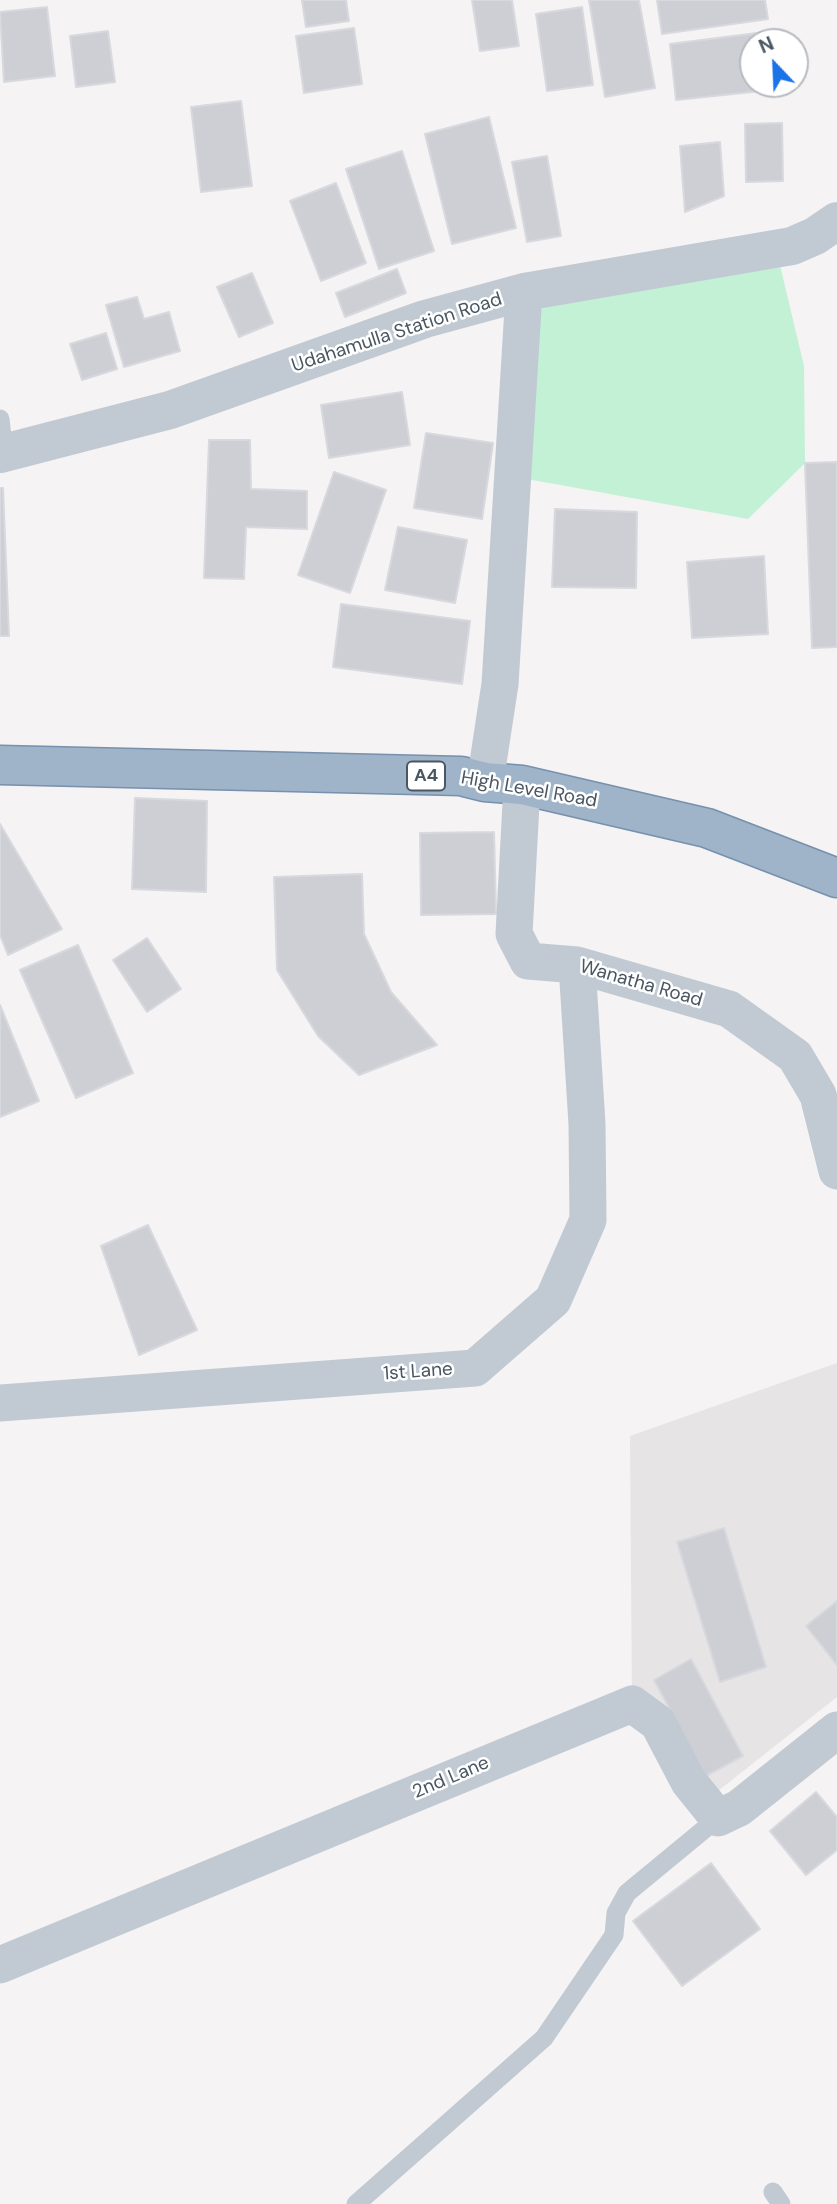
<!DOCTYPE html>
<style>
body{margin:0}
#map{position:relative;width:837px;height:2204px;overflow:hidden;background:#f5f3f3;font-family:"DM Sans",sans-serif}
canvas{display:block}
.north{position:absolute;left:739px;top:28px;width:70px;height:70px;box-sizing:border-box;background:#fff;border:2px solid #b7bbc0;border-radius:50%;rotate:337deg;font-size:19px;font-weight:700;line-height:28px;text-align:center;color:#4a5661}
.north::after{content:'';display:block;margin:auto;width:24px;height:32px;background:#1a73e8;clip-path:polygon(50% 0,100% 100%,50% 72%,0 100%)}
</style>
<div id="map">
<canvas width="837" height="2204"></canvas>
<div class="north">N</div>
</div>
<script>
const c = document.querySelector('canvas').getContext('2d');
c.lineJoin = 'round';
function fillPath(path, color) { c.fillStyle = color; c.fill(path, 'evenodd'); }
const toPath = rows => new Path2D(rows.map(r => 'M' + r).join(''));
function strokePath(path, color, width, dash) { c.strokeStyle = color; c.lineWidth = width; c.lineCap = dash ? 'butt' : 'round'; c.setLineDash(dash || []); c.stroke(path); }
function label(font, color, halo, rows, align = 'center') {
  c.font = font + ' "DM Sans",sans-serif'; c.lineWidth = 5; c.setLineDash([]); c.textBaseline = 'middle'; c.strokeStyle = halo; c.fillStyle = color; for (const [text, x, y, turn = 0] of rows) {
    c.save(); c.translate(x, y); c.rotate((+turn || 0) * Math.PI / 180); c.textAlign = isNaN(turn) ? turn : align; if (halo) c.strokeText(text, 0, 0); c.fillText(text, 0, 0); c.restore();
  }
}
fillPath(toPath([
 [837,1363,837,1697,704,1802,632,1704,630,1436]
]), '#e6e4e5');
fillPath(toPath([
 [773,236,804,366,805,463,748,519,527,479,530,294]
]), '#c3f1d5');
const building = toPath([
 [302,0,346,0,349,21,306,27,302,0],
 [472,0,512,0,519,46,480,51,472,0],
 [589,0,639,0,655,88,605,97,589,0],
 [657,0,765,0,768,19,662,34,657,0],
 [47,7,55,76,4,82,0,12,47,7],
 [582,7,593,85,547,91,536,14,582,7],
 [354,28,362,84,304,93,296,36,354,28],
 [108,31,115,82,76,87,70,36,108,31],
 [765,32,766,42,753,42,753,84,770,84,771,90,676,100,670,44,765,32],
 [241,101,252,186,201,192,191,107,241,101],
 [489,117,516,228,452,244,425,134,489,117],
 [782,123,783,181,746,182,745,124,782,123],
 [720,142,724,196,685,212,680,146,720,142],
 [402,151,434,251,379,269,346,169,402,151],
 [547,156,561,236,527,242,512,162,547,156],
 [336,183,366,263,321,281,290,201,336,183],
 [397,269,406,293,345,317,336,293,397,269],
 [252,273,273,323,239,337,217,287,252,273],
 [137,297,144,319,169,312,180,351,124,367,106,305,137,297],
 [106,333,117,369,82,380,70,344,106,333],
 [402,392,410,445,329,458,321,405,402,392],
 [426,433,493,443,482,519,414,508,426,433],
 [209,440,250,440,251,489,307,491,307,529,246,527,244,579,204,578,209,440],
 [837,462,837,647,812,648,805,463,837,462],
 [334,472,386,490,350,593,298,575,334,472],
 [0,488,3,488,9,636,0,636,0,488],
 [555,509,637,512,636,588,552,587,555,509],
 [398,527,467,540,455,603,385,590,398,527],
 [764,556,768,634,692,638,687,562,764,556],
 [341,604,470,621,462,684,333,667,341,604],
 [135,798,207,801,206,892,132,889,135,798],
 [0,824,62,929,8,955,0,935,0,824],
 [494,832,496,914,421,915,420,833,494,832],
 [362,874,364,934,391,992,437,1045,359,1075,318,1036,277,970,274,877,362,874],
 [147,938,181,989,147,1012,113,960,147,938],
 [78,945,133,1073,76,1098,20,970,78,945],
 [0,1005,39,1101,0,1117,0,1005],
 [148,1225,197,1330,139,1355,101,1246,148,1225],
 [724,1528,766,1667,720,1682,677,1542,724,1528],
 [837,1601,837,1665,806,1626,837,1601],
 [691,1659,743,1756,706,1776,654,1680,691,1659],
 [816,1792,837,1817,837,1850,806,1875,770,1831,816,1792],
 [711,1863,760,1929,682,1986,633,1921,711,1863]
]);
fillPath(building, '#cdcfd5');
strokePath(building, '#d7d9de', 2);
const trunk = toPath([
 [0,765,461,776,485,782,522,785,707,828,837,878]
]);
strokePath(trunk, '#7690ad', 41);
strokePath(toPath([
 [0,419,4,453],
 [773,2192,781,2204],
 [356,2204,544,2038,614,1935,616,1913,627,1893,718,1818]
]), '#c1cad2', 19);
strokePath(toPath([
 [485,782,500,684,524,292],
 [522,785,514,934,528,961,577,965,729,1009,795,1056,818,1095,837,1171],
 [0,1403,475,1368,553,1300,588,1220,587,1124,577,965],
 [0,1965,632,1704,658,1723,689,1782,718,1818,739,1808,837,1730]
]), '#c1cad2', 37);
strokePath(toPath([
 [0,454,170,410,425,319,524,292,792,246,815,236,837,221]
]), '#c1cad2', 38);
strokePath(trunk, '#9fb4c9', 38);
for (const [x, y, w] of [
 [426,776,38]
]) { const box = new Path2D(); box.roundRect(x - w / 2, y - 14.5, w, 29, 5); c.fillStyle = '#fff'; c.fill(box); strokePath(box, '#4a5661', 2); }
label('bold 18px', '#4a5661', null, [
 ["A4",426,776]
]);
label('19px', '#4a5661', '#fff', [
 ["Udahamulla Station Road",397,333,-18],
 ["High Level Road",529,790,10],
 ["Wanatha Road",641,984,16],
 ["1st Lane",418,1372,-4],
 ["2nd Lane",451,1778,-23]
]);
</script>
